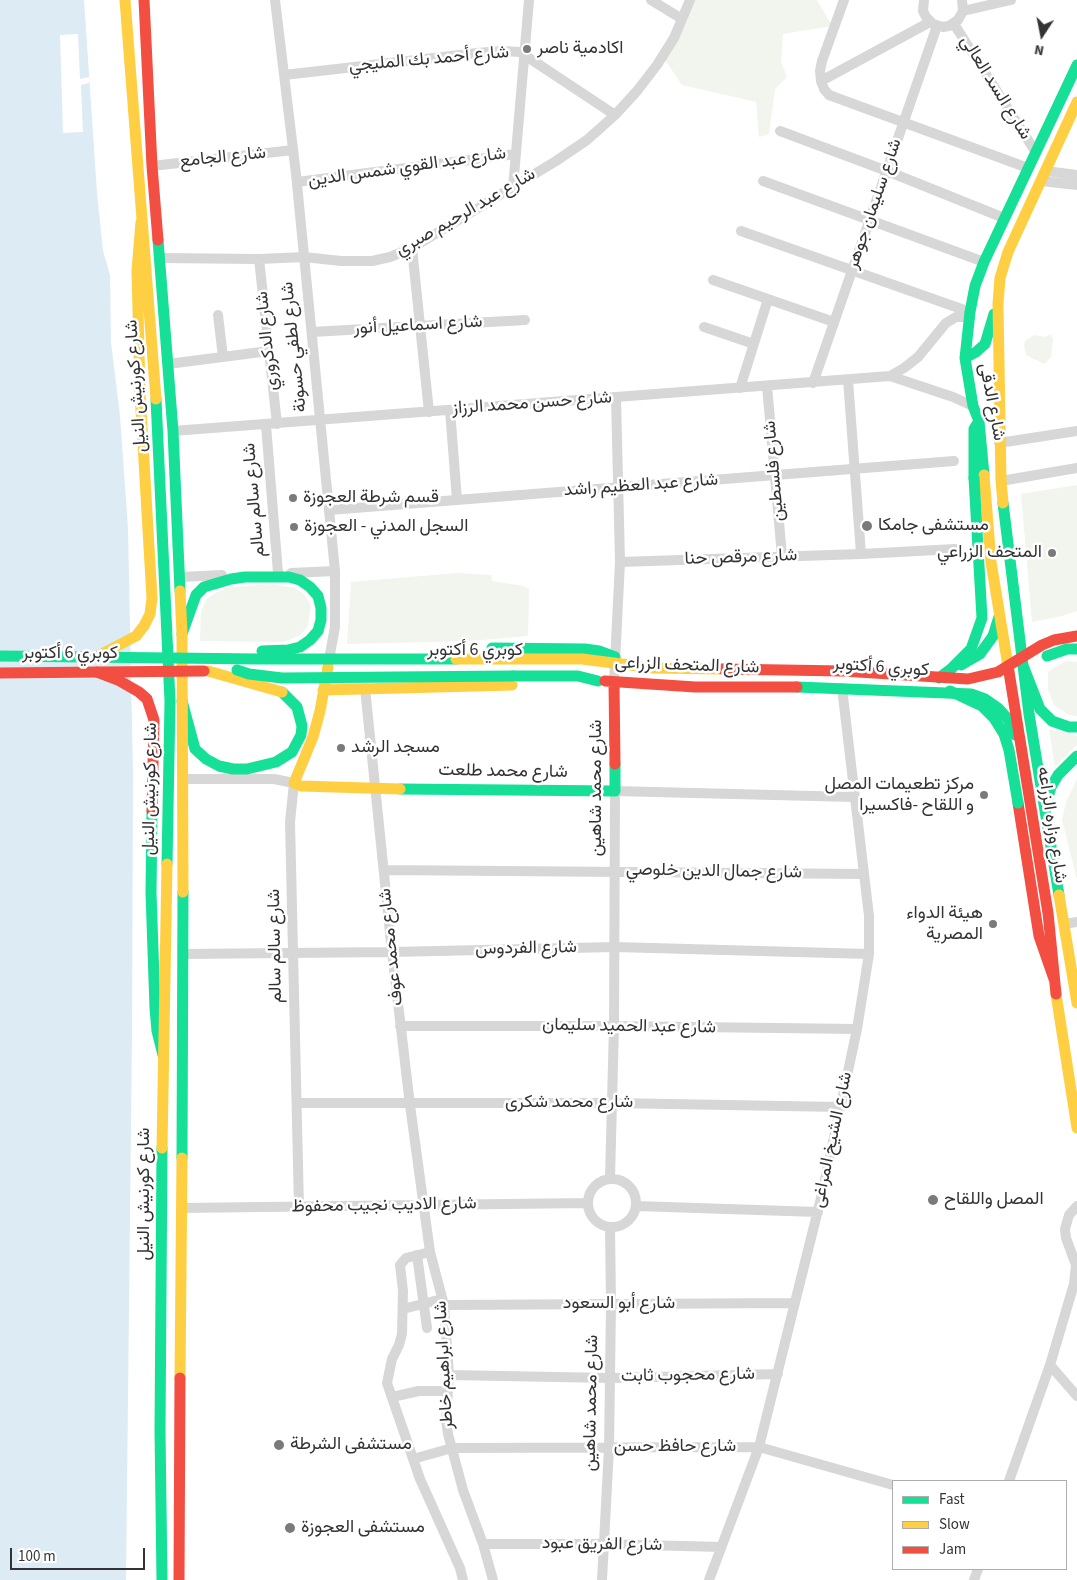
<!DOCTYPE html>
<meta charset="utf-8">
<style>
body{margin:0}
#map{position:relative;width:1077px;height:1580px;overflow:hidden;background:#fff;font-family:"Source Sans 3",sans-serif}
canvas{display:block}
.legend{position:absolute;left:892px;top:1480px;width:175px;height:90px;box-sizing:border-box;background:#fff;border:1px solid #adadad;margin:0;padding:6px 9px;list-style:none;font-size:15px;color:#333}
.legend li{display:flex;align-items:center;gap:10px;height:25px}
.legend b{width:25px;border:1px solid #adadad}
.north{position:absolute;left:1017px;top:10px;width:50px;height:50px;-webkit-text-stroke:4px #fff;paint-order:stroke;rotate:191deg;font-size:14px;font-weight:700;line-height:20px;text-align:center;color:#333}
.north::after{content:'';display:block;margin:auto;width:18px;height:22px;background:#333;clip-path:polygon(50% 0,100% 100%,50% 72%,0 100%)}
.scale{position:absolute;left:10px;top:1548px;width:135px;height:22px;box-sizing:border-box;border:2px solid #333;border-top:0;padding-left:6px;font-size:15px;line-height:18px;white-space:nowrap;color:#333;-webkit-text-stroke:4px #fff;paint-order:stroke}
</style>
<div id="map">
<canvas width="1077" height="1580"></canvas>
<ul class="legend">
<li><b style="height:6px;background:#16e098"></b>Fast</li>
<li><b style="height:6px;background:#ffcf43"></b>Slow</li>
<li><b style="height:6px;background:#f24e42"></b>Jam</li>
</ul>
<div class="north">N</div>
<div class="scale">100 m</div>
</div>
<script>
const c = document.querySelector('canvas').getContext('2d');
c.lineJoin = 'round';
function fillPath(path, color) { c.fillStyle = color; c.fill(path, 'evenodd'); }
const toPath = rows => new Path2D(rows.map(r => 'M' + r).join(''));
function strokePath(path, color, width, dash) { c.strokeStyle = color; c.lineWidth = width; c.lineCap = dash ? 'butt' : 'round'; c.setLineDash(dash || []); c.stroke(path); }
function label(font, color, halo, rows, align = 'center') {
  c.font = font + ' "Source Sans 3",Vazirmatn,sans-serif'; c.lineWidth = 5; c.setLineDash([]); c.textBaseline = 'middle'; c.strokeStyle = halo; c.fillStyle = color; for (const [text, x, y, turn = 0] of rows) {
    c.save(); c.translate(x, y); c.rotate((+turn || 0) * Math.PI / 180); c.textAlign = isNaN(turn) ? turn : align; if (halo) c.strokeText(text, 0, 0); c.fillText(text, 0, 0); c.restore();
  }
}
fillPath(toPath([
 [691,0,817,0,832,26,783,34,781,62,787,77,775,89,769,134,759,137,756,102,682,85,665,60],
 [1051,334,1053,340,1051,357,1044,364,1026,355,1024,346,1025,341,1034,335,1045,337],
 [1077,485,1077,611,1062,616,1032,622,1021,494],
 [457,573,491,575,492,581,524,586,529,589,528,636,470,641,347,644,351,582],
 [274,584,294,588,304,594,311,606,308,626,300,635,289,640,282,642,200,641,201,612,206,600,215,593,228,587],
 [1067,661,1077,662,1077,716,1069,715,1054,705,1048,689,1048,672,1055,667],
 [1049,729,1077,736,1077,745,1055,767],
 [1077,779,1077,880,1062,820,1066,802]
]), '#f1f5ed');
fillPath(toPath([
 [0,0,84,0,97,193,103,251,110,275,111,342,120,416,128,528,133,774,132,1035,126,1580,0,1580]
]), '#ddebf4');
fillPath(toPath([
 [78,34,80,79,89,77,89,83,81,85,83,132,63,133,60,35]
]), '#fff');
strokePath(toPath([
 [275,0,296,174,335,571,335,627,330,654],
 [651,0,682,19],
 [844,0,822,61,820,71,821,81,824,89,829,95,1028,168],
 [924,0,923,11,926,17,933,24,943,27,949,26,958,20,963,11,962,0],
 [963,11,1011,0],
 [954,24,1035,151],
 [284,75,477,53,502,51,520,52,615,115],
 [821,81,930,22],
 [780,131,887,171,1004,218],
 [152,166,293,150],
 [1046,171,1077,175],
 [763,181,984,262],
 [1041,181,1077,185],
 [297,182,516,154],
 [513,188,529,0],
 [741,231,970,312],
 [412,248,429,412],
 [160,258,259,259,304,257,341,261,372,261,390,257,412,248,556,161,587,140,615,115,637,91,657,65,674,38,690,0],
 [259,259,277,424],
 [713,280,834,322],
 [218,315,223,357],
 [704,327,754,344],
 [312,332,525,320],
 [168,364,269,351],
 [890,376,953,397,973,406],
 [848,380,861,554],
 [813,383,937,26],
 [767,386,782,556],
 [740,388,768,299],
 [450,410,457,500],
 [266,425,278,573],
 [173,431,890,376,904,368,918,357,946,323,956,317,970,317],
 [999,443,1077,431],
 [1001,481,1077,468],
 [329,510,954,461],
 [620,562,861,554,955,549],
 [291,573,335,571],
 [181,577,222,575],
 [614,682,620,562,616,398],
 [365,688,392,952,410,1105,430,1252,444,1305,449,1375,446,1420,448,1434,463,1490,483,1544,493,1580],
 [183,779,274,779,294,783,290,822,299,1208],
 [384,870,864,874],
 [1064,924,1077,922],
 [183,954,392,952,615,947,869,954],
 [400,1026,614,1026,857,1029],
 [297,1103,613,1103,840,1107],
 [610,1178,614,1026,615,791,854,797],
 '588 1203a24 24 0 1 1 48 0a24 24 0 1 1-48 0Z',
 [636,1206,818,1212],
 [181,1208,587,1203],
 [430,1252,406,1258,400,1265,403,1291,402,1334,399,1345,392,1359,387,1383,420,1479,460,1568,463,1580],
 [417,1255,427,1328],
 [444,1305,795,1303],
 [403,1309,442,1299],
 [1050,1365,1077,1396],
 [449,1375,610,1378,778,1374],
 [392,1397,419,1391,448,1391],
 [413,1459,452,1448,759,1447,893,1485],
 [1009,1481,1050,1365,1074,1284,1076,1265,1066,1238,1065,1229,1069,1215,1077,1206],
 [483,1544,604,1544,721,1547],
 [602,1580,609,1448,611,1304,610,1227],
 [709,1580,759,1447,821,1198,857,1029,869,954,869,916,842,688],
 [974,1580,978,1569]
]), '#d7d7d7', 10);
strokePath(toPath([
 [158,240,173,431,180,591],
 [965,358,976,352,985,344,994,314],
 [156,399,170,701,167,864],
 [984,475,979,421,973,406,965,358,970,312,975,286,984,262,1077,65],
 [974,478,974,429,979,421],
 [1003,503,1029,714,1059,895],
 [182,634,196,595,204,587,231,579,245,577,289,577,300,580,310,587,318,596,321,608,321,620,318,631,310,640,300,647,288,650,262,651],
 [492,648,585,649,599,651,615,657],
 [1022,663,1040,709,1052,721,1069,727,1077,727],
 [961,665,980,654,993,636,999,617],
 [513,676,578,676,598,681],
 [797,687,971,694,985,699,998,708,1008,719,1015,735],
 [182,701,195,749,206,759,219,766,233,769,247,769,276,762,292,752,301,735,302,726,297,707,282,692],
 [400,789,615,791,615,764],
 [1045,808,1051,787,1058,775,1077,756],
 [152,811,151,893,155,1008,157,1031,163,1055],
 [182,1158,183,892],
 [162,1580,160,1431,162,1148]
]), '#16e098', 11);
strokePath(toPath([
 [125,0,156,399],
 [984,475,991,562,1009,672],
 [1003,503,1001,481,998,304,1000,278,1008,252,1077,102],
 [180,591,182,634,183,892],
 [98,656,136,636,144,626,150,614,152,598,140,393,137,270,141,222],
 [328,667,320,711,313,737,294,783,301,786,400,789],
 [208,671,282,692],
 [323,690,512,685],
 [1059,895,1077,1003],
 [1056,994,1077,1128],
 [162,1148,167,864],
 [180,1378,182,1158]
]), '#ffcf43', 11);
strokePath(toPath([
 [144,0,152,166,158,240],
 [97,672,118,680,139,692,147,699,154,720,152,811],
 [1009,672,1048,913,1056,994],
 [605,681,695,687,797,687],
 [614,682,615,764],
 [1018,803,1039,936,1054,979],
 [179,1580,180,1378]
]), '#f24e42', 11);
strokePath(toPath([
 [0,656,258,659,456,659],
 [1047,656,1067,649,1077,649],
 [237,670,249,674,282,678,513,676],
 [939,678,951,669,971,649,982,618,974,478],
 [950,691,982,706,994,718,1004,734,1009,750,1018,803]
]), '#16e098', 11);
strokePath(toPath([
 [456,659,582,659,653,668,722,669]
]), '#ffcf43', 11);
strokePath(toPath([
 [722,669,843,671,968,679,998,672,1042,645,1054,640,1077,636],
 [0,673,204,671]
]), '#f24e42', 11);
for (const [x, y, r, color] of [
 [527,49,5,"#7a7a7a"],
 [293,498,5,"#7a7a7a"],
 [867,526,6,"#7a7a7a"],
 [294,527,5,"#7a7a7a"],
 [1052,553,5,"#7a7a7a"],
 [341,748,5,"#7a7a7a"],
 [984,795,5,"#7a7a7a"],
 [993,924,5,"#7a7a7a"],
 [933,1200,6,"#7a7a7a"],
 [279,1445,6,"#7a7a7a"],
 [290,1528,6,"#7a7a7a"]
]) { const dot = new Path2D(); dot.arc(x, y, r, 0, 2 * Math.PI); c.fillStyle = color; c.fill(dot); strokePath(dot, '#fff', 2); }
label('18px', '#333', '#fff', [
 ["اكادمية ناصر",537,49],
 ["قسم شرطة العجوزة",303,498],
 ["مستشفى جامكا",878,526],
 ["السجل المدني - العجوزة",304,527],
 ["المتحف الزراعي",1042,553,"right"],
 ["مسجد الرشد",351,748],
 ["مركز تطعيمات المصل",974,785,"right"],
 ["و اللقاح -فاكسيرا",974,806,"right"],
 ["هيئة الدواء",983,914,"right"],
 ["المصرية",983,935,"right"],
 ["المصل واللقاح",944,1200],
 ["مستشفى الشرطة",290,1445],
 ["مستشفى العجوزة",301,1528]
], 'left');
label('18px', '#333', '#fff', [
 ["شارع أحمد بك المليجي",429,60,-5],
 ["شارع السد العالي",995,88,58],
 ["شارع الجامع",223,158,-6],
 ["شارع عبد القوي شمس الدين",407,168,-8],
 ["شارع سليمان جوهر",875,204,-71],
 ["شارع عبد الرحيم صبري",466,213,-30],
 ["شارع اسماعيل أنور",418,326,-3],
 ["شارع الدكروري",268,341,-96],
 ["شارع لطفي حسونة",295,347,-96],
 ["شارع كورنيش النيل",137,386,-94],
 ["شارع الدقى",991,402,79],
 ["شارع حسن محمد الرزاز",532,404,-4],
 ["شارع فلسطين",775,471,-95],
 ["شارع عبد العظيم راشد",641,486,-4],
 ["شارع سالم سالم",255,500,-95],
 ["شارع مرقص حنا",741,558,-2],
 ["كوبري 6 أكتوبر",475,651],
 ["كوبري 6 أكتوبر",70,654],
 ["شارع المتحف الزراعى",687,666,2],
 ["كوبري 6 أكتوبر",881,668,4],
 ["شارع محمد طلعت",503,772,1],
 ["شارع محمد شاهين",597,788,-90],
 ["شارع كورنيش النيل",151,789,-89],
 ["شارع وزاره الزراعه",1051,825,81],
 ["شارع جمال الدين خلوصي",714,872,1],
 ["شارع سالم سالم",276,946,-91],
 ["شارع محمد عوف",392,947,-96],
 ["شارع الفردوس",526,949,-1],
 ["شارع عبد الحميد سليمان",629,1027,1],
 ["شارع محمد شكرى",569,1103],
 ["شارع الشيخ المراغى",833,1140,-78],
 ["شارع كورنيش النيل",145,1194,-90],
 ["شارع الاديب نجيب محفوظ",384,1206,-1],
 ["شارع أبو السعود",619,1304],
 ["شارع ابراهيم خاطر",445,1365,-93],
 ["شارع محجوب ثابت",688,1376,-1],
 ["شارع محمد شاهين",592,1403,-89],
 ["شارع حافظ حسن",675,1447],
 ["شارع الفريق عبود",602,1545,1]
]);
</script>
